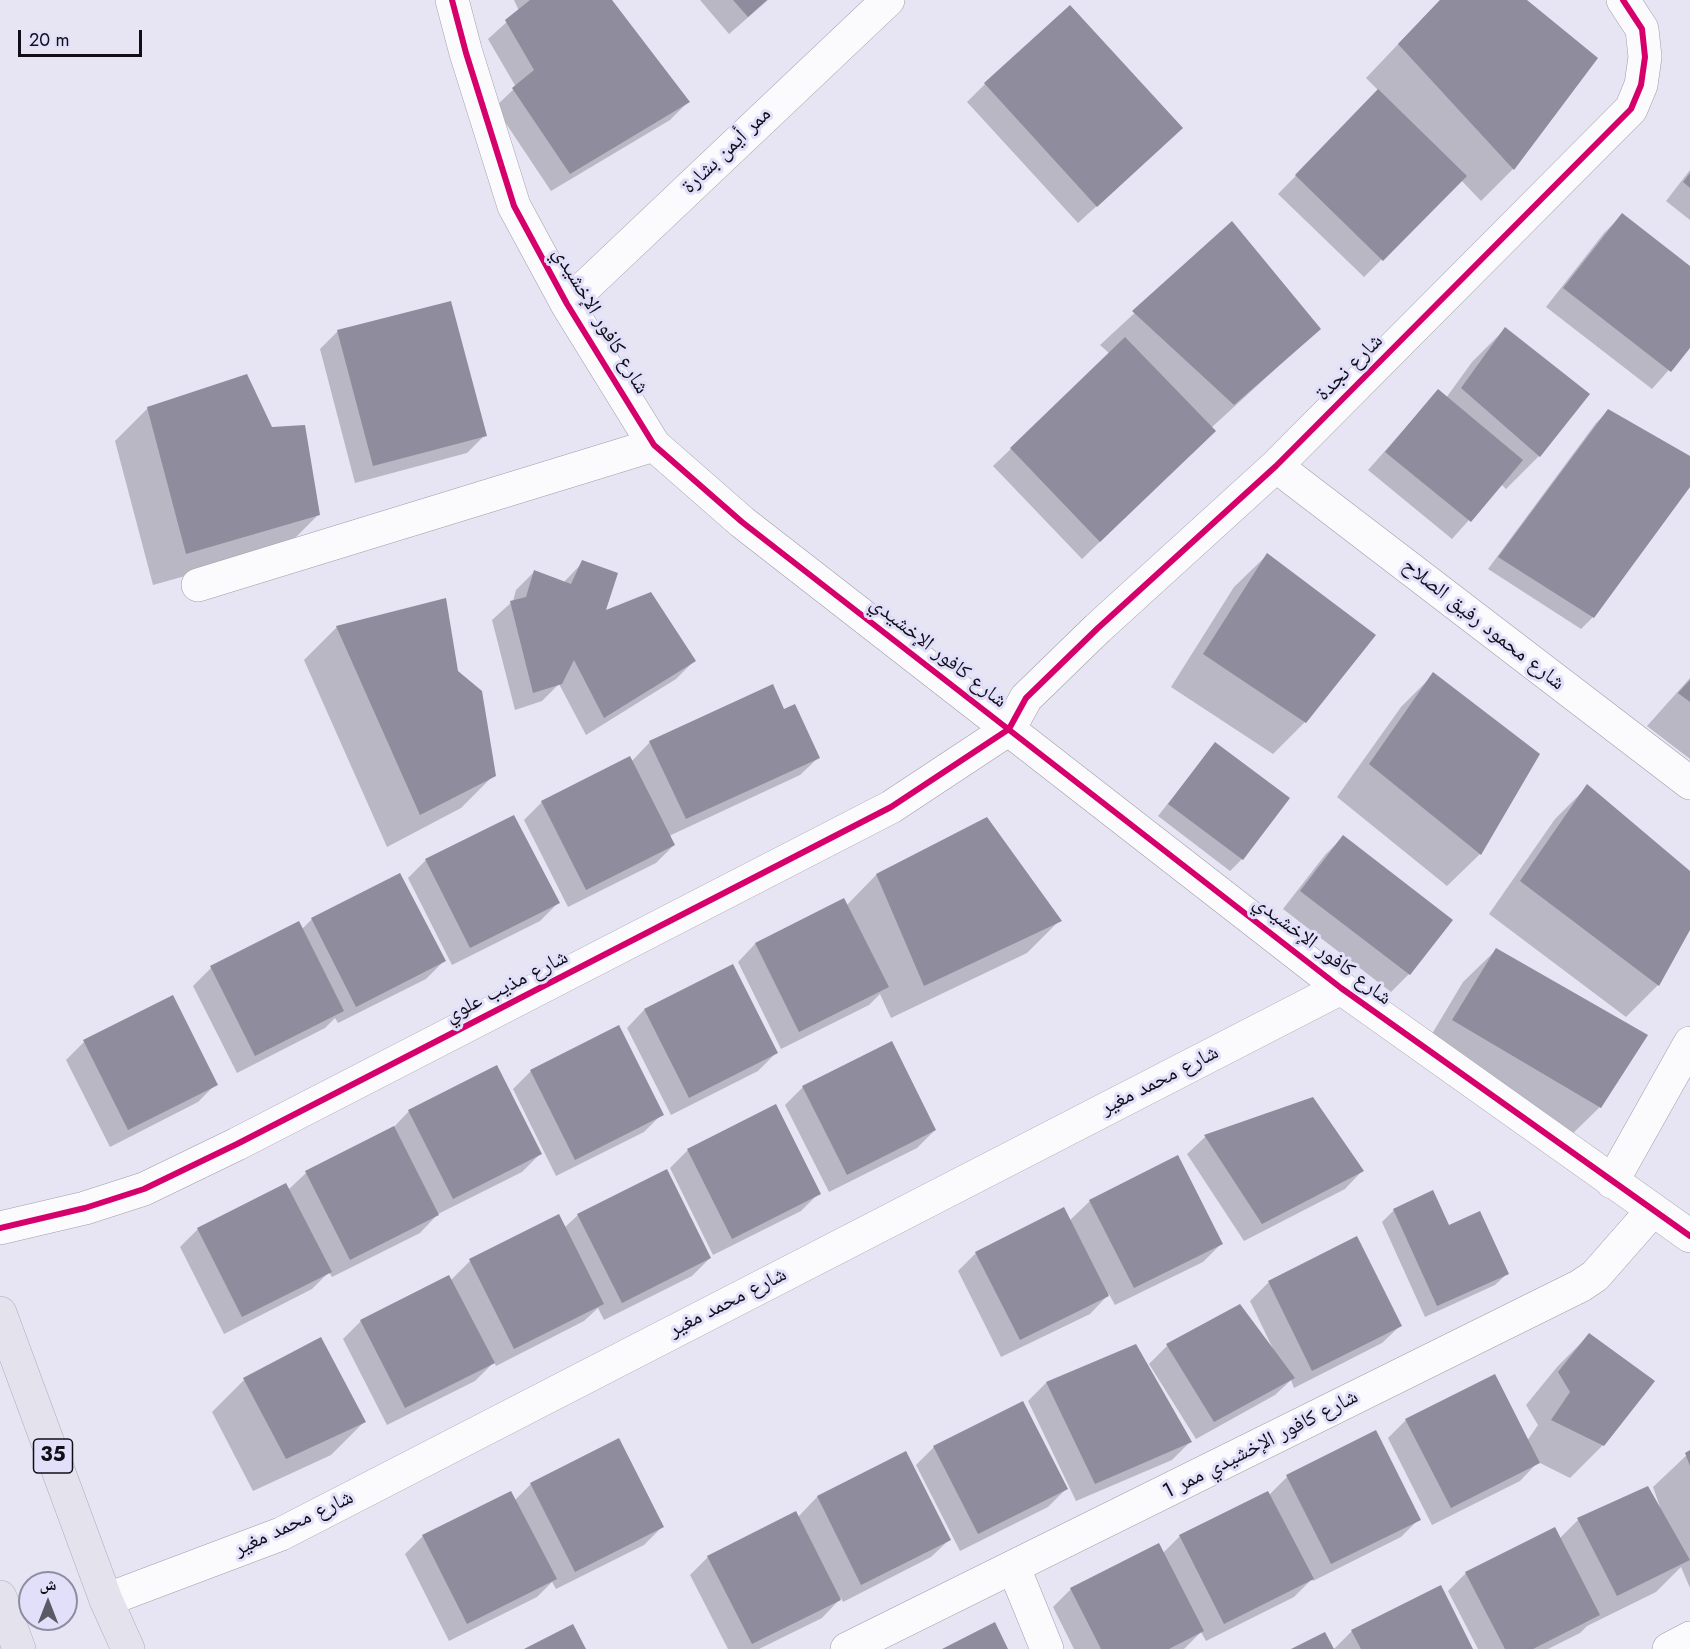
<!DOCTYPE html>
<meta charset="utf-8">
<style>
body{margin:0}
#map{position:relative;width:1690px;height:1649px;overflow:hidden;background:#e7e5f4;font-family:Jost,"Noto Naskh Arabic",sans-serif}
canvas{display:block}
.north{position:absolute;left:18px;top:1571px;width:60px;height:60px;box-sizing:border-box;background:#e2dffa;border:2px solid #8e8c9f;border-radius:50%;rotate:0deg;font-size:16px;font-weight:700;line-height:24px;text-align:center;color:#100f17}
.north::after{content:'';display:block;margin:auto;width:21px;height:27px;background:#5b5a64;clip-path:polygon(50% 0,100% 100%,50% 72%,0 100%)}
.scale{position:absolute;left:18px;top:30px;width:124px;height:27px;box-sizing:border-box;border:3px solid #100f17;border-top:0;padding-left:8px;font-size:18px;line-height:21px;white-space:nowrap;color:#100f17;-webkit-text-stroke:4px #e2dffa;paint-order:stroke}
</style>
<div id="map">
<canvas width="1690" height="1649"></canvas>
<div class="north">ش</div>
<div class="scale">20 m</div>
</div>
<script>
const c = document.querySelector('canvas').getContext('2d');
c.lineJoin = 'round';
function fillPath(path, color) { c.fillStyle = color; c.fill(path, 'evenodd'); }
const toPath = rows => new Path2D(rows.map(r => 'M' + r).join(''));
function strokePath(path, color, width, dash) { c.strokeStyle = color; c.lineWidth = width; c.lineCap = dash ? 'butt' : 'round'; c.setLineDash(dash || []); c.stroke(path); }
function label(font, color, halo, rows, align = 'center') {
  c.font = font + ' Jost,"Noto Naskh Arabic",sans-serif'; c.lineWidth = 6; c.setLineDash([]); c.textBaseline = 'middle'; c.strokeStyle = halo; c.fillStyle = color; for (const [text, x, y, turn = 0] of rows) {
    c.save(); c.translate(x, y); c.rotate((+turn || 0) * Math.PI / 180); c.textAlign = isNaN(turn) ? turn : align; if (halo) c.strokeText(text, 0, 0); c.fillText(text, 0, 0); c.restore();
  }
}
fillPath(toPath([
 [514,0,610,0,688,102,670,120,551,191,495,107,516,87,488,39,519,11],
 [700,0,768,0,729,34],
 [1440,0,1525,0,1513,169,1481,201,1461,180,1364,277,1278,194,1379,91,1366,78],
 [985,84,1163,146,1078,223,967,102],
 [1690,170,1690,220,1666,201],
 [1622,215,1690,268,1690,346,1652,389,1546,307,1604,233],
 [1232,223,1319,329,1211,428,1196,449,1082,559,993,466,1110,354,1100,345],
 [1505,329,1588,394,1539,456,1506,489,1501,484,1452,539,1368,470,1438,391,1446,398,1472,362],
 [338,331,485,435,467,453,355,483,320,349],
 [148,408,271,428,318,515,285,548,153,585,115,441],
 [1608,411,1690,458,1690,485,1593,617,1581,629,1488,569,1596,423],
 [1267,555,1305,722,1273,754,1171,687,1234,587],
 [583,562,604,612,694,661,676,679,586,735,559,684,542,701,515,710,492,620,513,601,516,590,534,572,563,583],
 [337,627,456,671,494,775,461,808,387,847,304,660],
 [1434,674,1480,854,1447,886,1337,797,1401,707],
 [1690,678,1690,759,1647,726],
 [783,711,818,758,800,775,669,836,674,845,656,863,568,907,524,820,542,802,631,762,650,742],
 [1215,744,1242,859,1230,871,1158,816],
 [1588,786,1690,873,1690,927,1658,985,1626,1017,1489,914,1555,819],
 [987,819,1060,920,1027,953,891,1018,880,994,869,1005,781,1049,738,962,755,944,843,900,846,906,876,875],
 [1343,837,1451,920,1409,974,1391,992,1283,909,1325,855],
 [426,860,558,903,540,921,452,965,408,878],
 [312,919,444,961,426,979,338,1023,335,1018,325,1028,237,1073,193,986,211,968,299,923,302,929],
 [1496,950,1600,1107,1567,1139,1420,1054,1463,982],
 [644,1010,776,1053,758,1071,671,1115,627,1028],
 [619,1027,662,1114,644,1132,556,1176,513,1089,531,1071],
 [84,1042,216,1084,198,1102,110,1147,66,1060],
 [891,1043,935,1130,917,1148,829,1192,785,1105,803,1087],
 [775,1106,819,1193,801,1211,713,1255,670,1168,688,1150],
 [409,1111,540,1154,522,1172,438,1214,420,1233,332,1277,329,1272,312,1289,224,1334,180,1247,198,1229,288,1190,306,1173,391,1130],
 [1205,1137,1362,1171,1345,1189,1244,1241,1187,1154],
 [1090,1201,1221,1244,1203,1262,1115,1305,1109,1294,1090,1314,1001,1357,958,1271,976,1253,1069,1221],
 [1394,1210,1449,1227,1507,1274,1495,1285,1425,1317,1382,1222],
 [578,1215,710,1258,692,1276,604,1320,598,1308,584,1321,496,1366,494,1362,475,1381,387,1425,343,1339,361,1321,451,1280,470,1261,564,1228],
 [1356,1238,1400,1326,1382,1343,1294,1388,1291,1380,1275,1395,1196,1439,1149,1364,1167,1346,1239,1306,1275,1353,1250,1301,1268,1283],
 [1589,1335,1603,1445,1570,1478,1538,1462,1520,1481,1432,1525,1388,1438,1406,1420,1527,1441,1538,1425,1526,1405,1557,1367],
 [1136,1346,1190,1442,1172,1460,1076,1501,1028,1401,1046,1383],
 [244,1380,364,1422,331,1455,253,1491,212,1412],
 [619,1440,662,1527,644,1545,556,1589,552,1582,537,1597,449,1641,405,1554,423,1536,515,1500,531,1484],
 [934,1447,1066,1489,1048,1507,960,1551,916,1465],
 [1690,1452,1690,1588,1681,1567,1656,1592,1587,1626,1580,1633,1548,1649,1478,1649,1448,1591,1466,1573,1559,1539,1578,1520,1660,1507,1653,1487],
 [905,1453,949,1540,931,1557,843,1602,841,1598,822,1618,759,1649,728,1649,690,1575,708,1557,798,1517,817,1497],
 [1287,1477,1419,1519,1401,1537,1313,1581,1312,1579,1294,1597,1206,1641,1201,1632,1184,1649,1074,1649,1053,1607,1071,1589,1163,1553,1180,1536,1269,1495],
 [1352,1631,1472,1649,1334,1649]
]), '#0003');
fillPath(toPath([
 [530,0,612,0,690,102,570,174,512,88,534,70,505,20],
 [733,0,767,0,748,17],
 [1440,0,1527,0,1598,58,1514,170,1398,44],
 [1070,5,1183,128,1097,207,984,83],
 [1378,89,1467,176,1383,261,1295,175],
 [1690,173,1690,188,1683,182],
 [1622,213,1690,266,1690,348,1671,372,1563,288],
 [1232,221,1321,329,1234,405,1132,311],
 [451,301,487,436,373,466,337,330],
 [1505,327,1590,394,1540,457,1461,388],
 [1125,337,1216,431,1100,542,1010,448],
 [247,374,272,427,305,425,320,515,186,554,147,407],
 [1438,389,1523,460,1471,522,1385,452],
 [1608,409,1690,456,1690,487,1594,618,1498,557],
 [1267,553,1376,635,1306,723,1203,654],
 [582,560,618,573,606,610,651,592,696,661,604,718,574,660,562,684,533,693,510,601,526,597,534,570,571,584],
 [446,598,458,671,482,691,496,776,420,815,336,626],
 [1433,672,1540,754,1481,855,1369,764],
 [1690,680,1690,702,1678,693],
 [773,684,784,709,795,704,820,758,686,819,649,741],
 [1215,742,1290,798,1243,860,1168,804],
 [630,756,675,845,586,890,541,801],
 [1587,784,1690,871,1690,930,1659,986,1520,881],
 [514,815,560,903,470,948,425,859],
 [987,817,1062,921,924,986,876,874],
 [1343,835,1453,920,1410,975,1300,891],
 [400,873,446,961,356,1007,311,918],
 [844,898,889,987,799,1032,755,943],
 [299,921,344,1011,255,1056,210,966],
 [1496,948,1648,1035,1601,1108,1452,1020],
 [733,964,778,1053,689,1098,644,1009],
 [173,995,218,1085,128,1130,83,1040],
 [619,1025,664,1115,575,1160,530,1070],
 [892,1041,936,1130,847,1175,802,1086],
 [497,1065,542,1154,453,1199,408,1110],
 [1313,1097,1364,1171,1262,1224,1204,1135],
 [776,1104,821,1194,732,1239,687,1149],
 [394,1126,439,1215,350,1260,305,1171],
 [1178,1155,1223,1244,1134,1288,1089,1200],
 [667,1169,711,1258,622,1303,577,1214],
 [286,1183,332,1272,242,1317,197,1228],
 [1433,1190,1449,1225,1480,1211,1509,1274,1437,1306,1393,1209],
 [1064,1207,1109,1296,1020,1340,975,1252],
 [559,1214,604,1304,514,1349,469,1259],
 [1357,1236,1402,1326,1312,1371,1268,1281],
 [449,1275,495,1363,405,1408,360,1320],
 [1240,1304,1295,1378,1214,1422,1166,1344],
 [1589,1333,1655,1381,1604,1446,1551,1420,1570,1392,1558,1372],
 [321,1337,366,1422,286,1459,243,1378],
 [1136,1344,1192,1442,1095,1484,1046,1382],
 [1495,1374,1540,1463,1451,1508,1405,1419],
 [1023,1401,1068,1489,978,1534,933,1446],
 [1376,1430,1421,1520,1331,1564,1286,1475],
 [619,1438,664,1527,575,1572,530,1483],
 [1690,1450,1690,1466,1685,1453],
 [906,1451,951,1540,861,1585,817,1496],
 [1648,1486,1690,1560,1617,1596,1577,1518],
 [511,1491,557,1579,467,1624,422,1535],
 [1268,1491,1314,1579,1224,1624,1179,1535],
 [796,1511,841,1600,752,1644,707,1556],
 [1555,1527,1600,1615,1533,1649,1505,1649,1465,1572],
 [1159,1543,1204,1631,1169,1649,1101,1649,1070,1588],
 [1441,1585,1473,1649,1361,1649,1351,1630],
 [995,1622,1008,1649,942,1649],
 [573,1624,586,1649,524,1649],
 [1325,1632,1334,1649,1291,1649]
]), '#8e8c9d');
const street = toPath([
 [452,0,466,53,514,206,567,304,654,445,742,522,1341,988,1690,1236],
 [567,304,888,0],
 [1276,466,1690,783],
 [198,585,654,445],
 [1612,1182,1690,1043],
 [0,1228,85,1208,144,1189,237,1144,891,807,1009,729,1026,698,1098,628,1276,466,1631,109,1641,85,1645,57,1642,29,1623,0],
 [1014,1568,1047,1649],
 [106,1600,281,1534,1341,988],
 [847,1649,1580,1286,1595,1276,1652,1211],
 [1669,1649,1690,1638]
]);
const highway = toPath([
 [0,1313,106,1600,128,1649],
 [0,1597,19,1649]
]);
strokePath(street, '#9e9da8', 34);
strokePath(highway, '#aeacbc', 34);
strokePath(street, '#fbfbfd', 33);
strokePath(highway, '#e4e2ed', 33);
strokePath(toPath([
 [452,0,466,53,514,206,567,304,654,445,742,522,1341,988,1690,1236],
 [0,1228,85,1208,144,1189,237,1144,891,807,1009,729,1026,698,1098,628,1276,466,1631,109,1641,85,1645,57,1642,29,1623,0]
]), '#d6006c', 6);
for (const [x, y, w] of [
 [53,1456,39]
]) { const box = new Path2D(); box.roundRect(x - w / 2, y - 17, w, 34, 4.5); c.fillStyle = '#e2dffa'; c.fill(box); strokePath(box, '#100f17', 1.5); }
label('bold 20px', '#100f17', null, [
 ["35",53,1456]
]);
label('21px', '#100f17', '#e2dffa', [
 ["ممر أيمن بشارة",727,151,-44],
 ["شارع كافور الإخشيدي",600,321,59],
 ["شارع نجدة",1350,368,-45],
 ["شارع محمود رفيق الصلاح",1483,625,38],
 ["شارع كافور الإخشيدي",938,653,38],
 ["شارع كافور الإخشيدي",1322,951,37],
 ["شارع مذيب علوي",507,987,-27],
 ["شارع محمد مغير",1160,1081,-27],
 ["شارع محمد مغير",728,1303,-27],
 ["شارع كافور الإخشيدي ممر 1",1261,1445,-27],
 ["شارع محمد مغير",294,1524,-25]
]);
</script>
